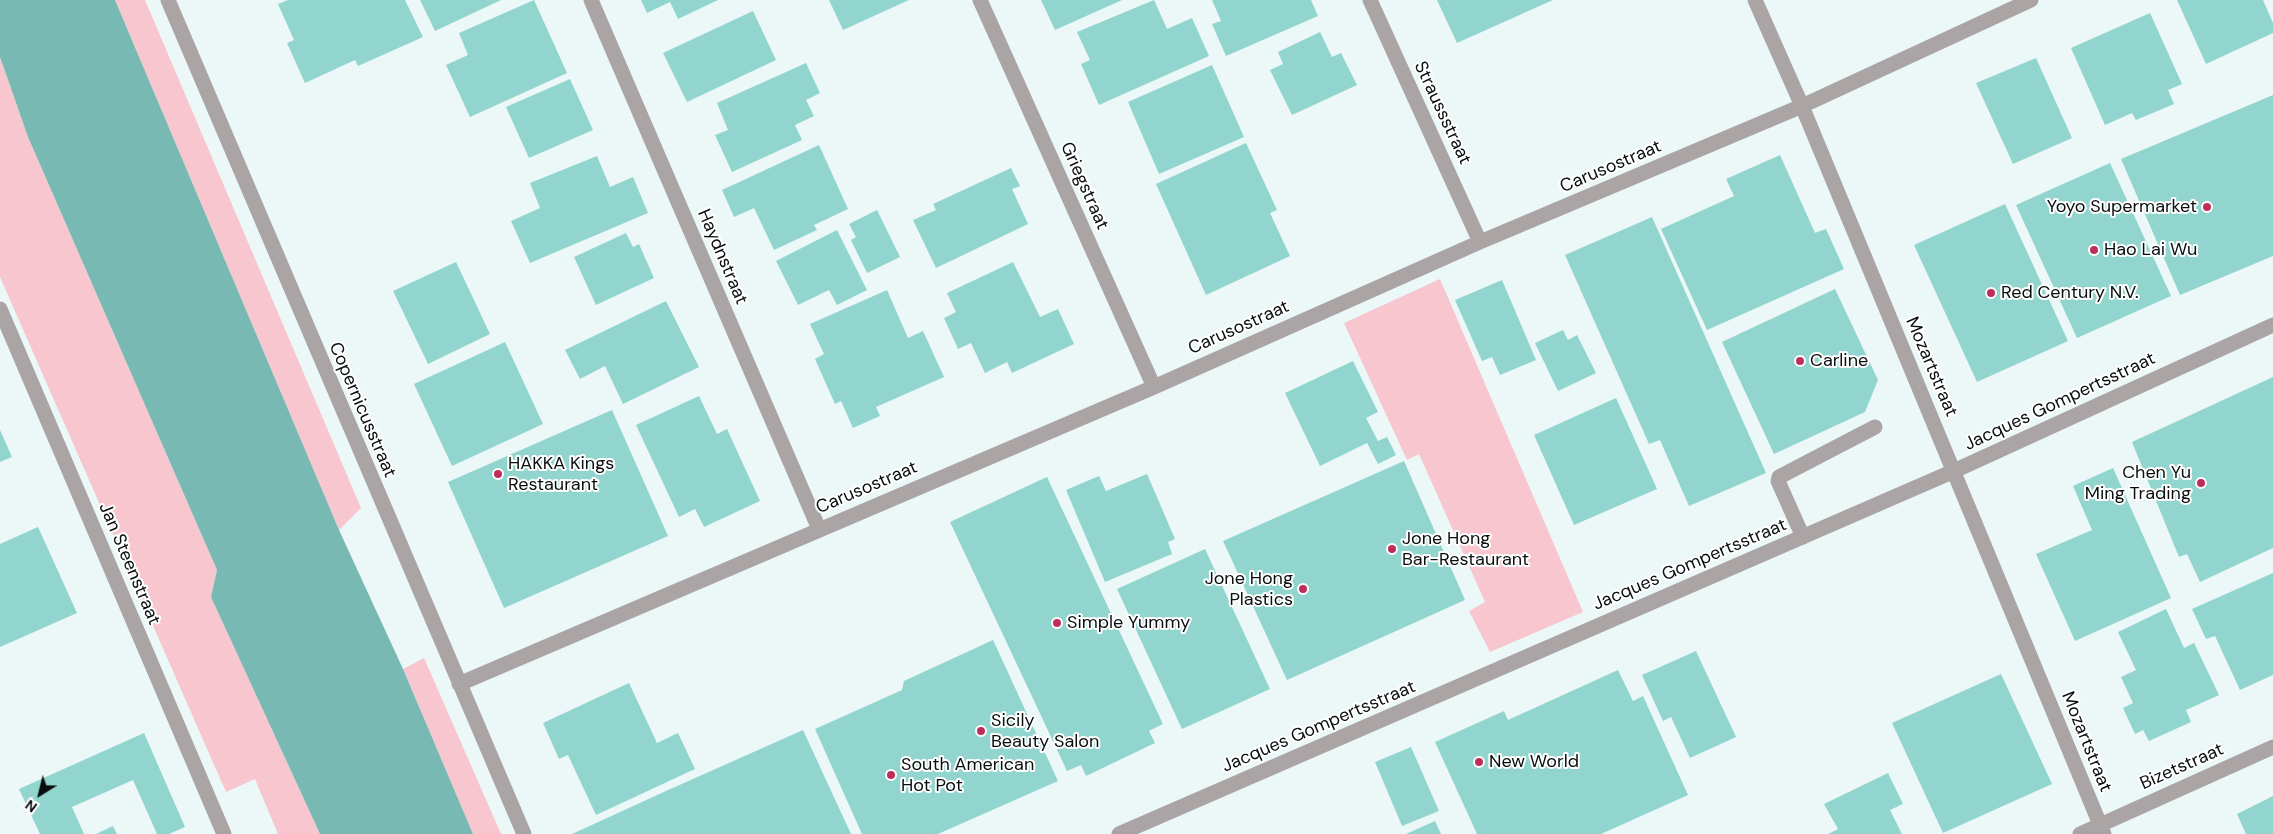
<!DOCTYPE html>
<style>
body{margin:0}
#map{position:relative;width:2273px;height:834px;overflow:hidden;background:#ebf8f7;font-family:"DM Sans",sans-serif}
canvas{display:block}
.north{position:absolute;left:15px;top:769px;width:50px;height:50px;-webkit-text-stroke:4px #fff;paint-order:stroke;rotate:216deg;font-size:14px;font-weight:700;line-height:20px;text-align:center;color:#090d0d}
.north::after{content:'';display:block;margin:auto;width:18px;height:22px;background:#090d0d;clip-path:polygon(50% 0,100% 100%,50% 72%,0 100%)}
</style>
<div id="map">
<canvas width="2273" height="834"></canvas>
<div class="north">N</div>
</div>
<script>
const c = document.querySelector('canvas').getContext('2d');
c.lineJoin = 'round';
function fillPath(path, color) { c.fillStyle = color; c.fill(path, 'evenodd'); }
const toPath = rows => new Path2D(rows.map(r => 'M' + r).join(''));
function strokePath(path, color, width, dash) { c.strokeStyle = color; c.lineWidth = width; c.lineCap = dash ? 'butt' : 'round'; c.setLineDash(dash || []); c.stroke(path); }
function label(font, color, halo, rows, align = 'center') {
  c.font = font + ' "DM Sans",sans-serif'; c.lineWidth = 4; c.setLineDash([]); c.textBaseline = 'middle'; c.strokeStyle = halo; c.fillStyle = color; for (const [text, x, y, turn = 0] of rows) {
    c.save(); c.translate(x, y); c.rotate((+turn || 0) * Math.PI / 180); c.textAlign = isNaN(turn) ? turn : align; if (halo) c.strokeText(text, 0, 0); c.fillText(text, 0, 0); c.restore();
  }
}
fillPath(toPath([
 [115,0,145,0,361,508,339,530],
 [0,57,28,137,217,570,211,597,320,834,278,834,255,779,226,792,0,277],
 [1440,279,1583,612,1490,652,1469,611,1485,602,1419,454,1407,460,1344,323],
 [424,658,501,834,473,834,403,669]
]), '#f7c6ce');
fillPath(toPath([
 [0,0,115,0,339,530,403,669,473,834,320,834,211,597,217,570,28,137,0,57]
]), '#78b9b3');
fillPath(toPath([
 [288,0,405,0,423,37,358,66,355,60,305,83,287,43,294,40,278,4],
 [420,0,501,0,435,31],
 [534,0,567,73,470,117,446,65,468,55,459,33],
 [641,0,718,0,678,19,670,2,647,13],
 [829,0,909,0,843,30],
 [1041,0,1122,0,1055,30],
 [1154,0,1167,29,1192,18,1209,56,1099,105,1081,64,1090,60,1077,32],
 [1212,0,1311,0,1318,16,1226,56,1212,24,1221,21],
 [1437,0,1553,0,1457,43],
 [2177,0,2263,0,2273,23,2273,33,2206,64],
 [753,11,776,60,687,102,663,53],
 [2150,13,2182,84,2168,90,2174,104,2136,120,2132,113,2105,125,2071,48],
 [1320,32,1332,57,1341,53,1357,85,1292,115,1270,70,1283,64,1278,52],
 [2036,58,2072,138,2013,164,1976,83],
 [806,63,820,93,806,100,814,116,795,125,802,140,732,172,715,135,728,130,717,103],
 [1212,65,1244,137,1159,174,1128,102],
 [570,79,593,130,529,158,506,107],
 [2273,95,2273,256,2180,295,2121,159],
 [1246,143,1277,210,1270,213,1290,256,1206,295,1156,184],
 [819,145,848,209,814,225,817,230,774,250,754,208,734,217,722,190],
 [1780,155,1815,233,1826,229,1844,269,1707,330,1661,229,1734,196,1726,179],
 [597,156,610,187,633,177,648,213,530,263,511,221,540,208,530,183],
 [2110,163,2171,296,2077,338,2016,205],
 [1011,168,1020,186,1012,189,1028,224,936,268,913,220,936,210,933,204],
 [2005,204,2068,341,1977,382,1914,245],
 [877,210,900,257,867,273,851,240,856,237,849,224],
 [1652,217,1766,473,1689,506,1660,440,1649,444,1565,255],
 [837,230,867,290,837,305,829,290,798,305,776,261],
 [626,233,633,247,639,244,654,278,596,305,574,257],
 [456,262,490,334,428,364,393,291],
 [1013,262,1040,317,1058,309,1074,344,1012,373,1007,362,985,373,971,343,958,349,944,318,956,312,947,293],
 [1502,280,1536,360,1500,375,1492,357,1482,361,1455,300],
 [1835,289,1878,380,1865,412,1774,454,1722,342],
 [887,290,908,338,923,331,944,377,876,407,880,416,853,428,841,401,835,404,815,359,824,354,810,324],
 [666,301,699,367,623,404,605,366,580,379,565,350],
 [1563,330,1568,340,1577,335,1596,373,1558,391,1535,343],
 [505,342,543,424,452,466,414,384],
 [1353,361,1378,412,1366,418,1378,441,1387,437,1396,455,1378,464,1367,443,1320,466,1285,393],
 [2273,377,2273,548,2200,582,2187,554,2179,557,2132,442],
 [699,396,717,434,727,429,760,501,704,527,695,509,679,517,636,425],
 [1616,398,1657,489,1574,525,1534,435],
 [612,410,668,536,504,608,448,482],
 [0,430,12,457,0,462],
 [1404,461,1465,600,1287,680,1223,541],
 [2113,468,2171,598,2075,641,2036,554,2092,530,2073,486],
 [1147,474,1175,539,1168,542,1172,554,1105,582,1066,490,1099,476,1106,491],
 [1047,477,1163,724,1149,731,1155,743,1086,776,1081,765,1067,771,950,522],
 [38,527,77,613,0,647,0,544],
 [1205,549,1270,689,1182,729,1117,589],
 [2273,573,2273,675,2240,690,2215,636,2206,639,2192,609],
 [2166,609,2184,648,2194,643,2219,695,2186,710,2191,722,2149,741,2143,730,2135,734,2123,708,2133,703,2121,677,2136,670,2118,632],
 [993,640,1058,781,938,834,862,834,815,729,902,690,904,681],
 [1696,651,1736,737,1690,758,1671,717,1663,721,1642,675],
 [1618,670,1633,701,1643,696,1688,795,1601,834,1477,834,1435,742,1504,711,1508,720],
 [2001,674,2052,784,1943,833,1892,723],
 [629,683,657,743,678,733,695,769,596,815,568,755,559,759,543,723],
 [803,730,851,834,572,834,666,791],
 [144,733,185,827,169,834,157,834,133,780,72,807,84,834,40,834,19,789],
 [1411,747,1439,811,1402,826,1375,762],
 [1888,773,1903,804,1890,810,1902,834,1828,834,1838,829,1824,804],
 [2273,796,2273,834,2246,834,2237,814],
 [1435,821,1441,834,1406,834],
 [113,826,117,834,96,834]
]), '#92d5ce');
strokePath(toPath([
 [1803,537,1778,481,1779,477,1875,427]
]), '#aaa4a5', 15);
strokePath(toPath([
 [591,0,819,529],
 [980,0,1154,387],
 [1370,0,1480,242],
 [1755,0,1802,106,2104,834],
 [459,684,1154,387,1480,242,1802,106,2031,0],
 [2080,834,2273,747]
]), '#aaa4a5', 15);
strokePath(toPath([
 [168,0,524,834],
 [0,309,224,834],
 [1119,834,1954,471,2273,325]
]), '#aaa4a5', 15);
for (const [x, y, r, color] of [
 [2207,207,5,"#bd2e5a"],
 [2094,250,5,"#bd2e5a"],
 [1991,293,5,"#bd2e5a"],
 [1800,361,5,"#bd2e5a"],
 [498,474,5,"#bd2e5a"],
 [2201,483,5,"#bd2e5a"],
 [1392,549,5,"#bd2e5a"],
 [1303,589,5,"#bd2e5a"],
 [1057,623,5,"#bd2e5a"],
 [981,731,5,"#bd2e5a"],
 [1479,762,5,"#bd2e5a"],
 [891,775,5,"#bd2e5a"]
]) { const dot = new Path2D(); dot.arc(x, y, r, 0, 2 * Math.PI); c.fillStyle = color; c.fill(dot); strokePath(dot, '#fff', 2); }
label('18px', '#090d0d', '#fff', [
 ["Straussstraat",1442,113,65],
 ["Carusostraat",1611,167,-23],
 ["Griegstraat",1084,186,66],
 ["Haydnstraat",722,257,67],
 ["Carusostraat",1239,328,-24],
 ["Mozartstraat",1931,367,67],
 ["Jacques Gompertsstraat",2060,402,-25],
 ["Copernicusstraat",362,410,67],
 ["Carusostraat",867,488,-23],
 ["Jan Steenstraat",129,564,67],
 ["Jacques Gompertsstraat",1690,565,-23],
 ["Jacques Gompertsstraat",1319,727,-23],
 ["Mozartstraat",2086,742,68],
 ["Bizetstraat",2182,767,-24]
]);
label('18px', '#090d0d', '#fff', [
 ["Yoyo Supermarket",2197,207,"right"],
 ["Hao Lai Wu",2104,250],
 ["Red Century N.V.",2001,293],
 ["Carline",1810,361],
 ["HAKKA Kings",508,464],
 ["Restaurant",508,485],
 ["Chen Yu",2191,473,"right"],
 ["Ming Trading",2191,494,"right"],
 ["Jone Hong",1402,539],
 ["Bar-Restaurant",1402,560],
 ["Jone Hong",1293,579,"right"],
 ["Plastics",1293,600,"right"],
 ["Simple Yummy",1067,623],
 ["Sicily",991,721],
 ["Beauty Salon",991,742],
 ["New World",1489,762],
 ["South American",901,765],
 ["Hot Pot",901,786]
], 'left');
</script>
